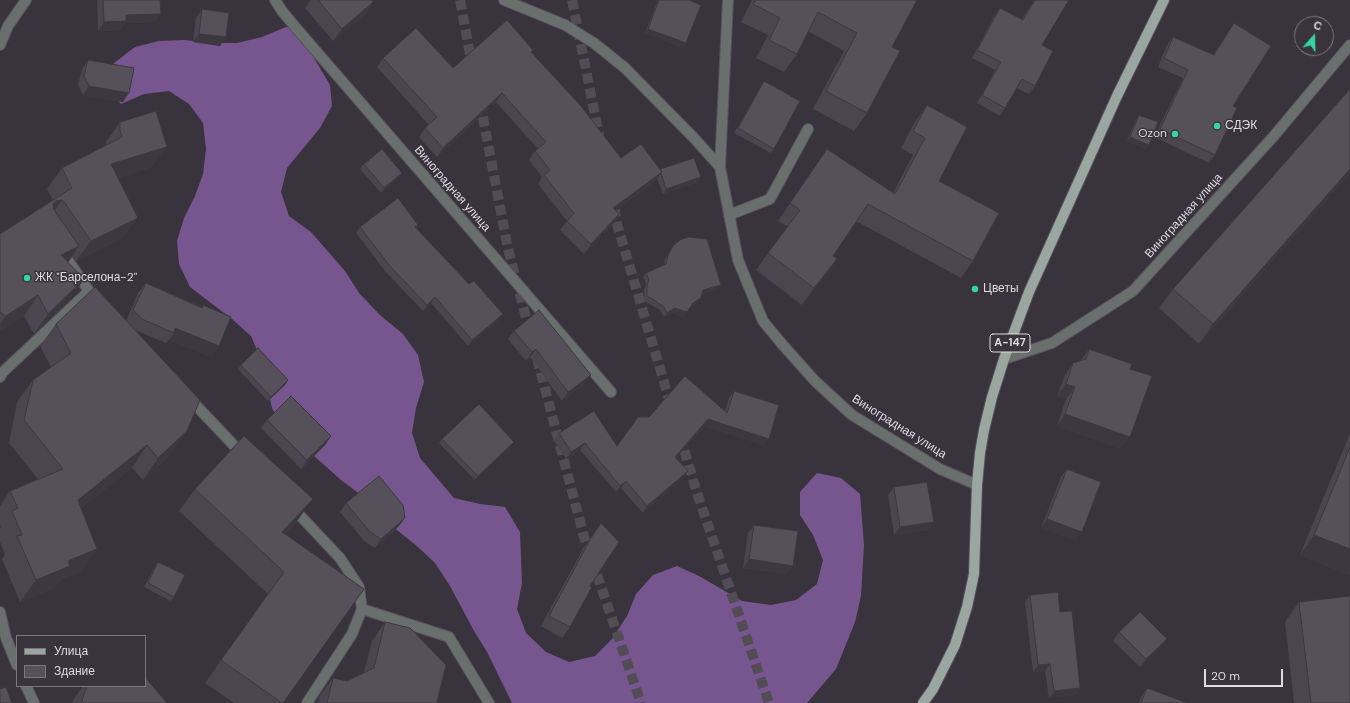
<!DOCTYPE html>
<meta charset="utf-8">
<style>
body{margin:0}
#map{position:relative;width:1350px;height:703px;overflow:hidden;background:#39333d;font-family:"DM Sans",sans-serif}
canvas{display:block}
.legend{position:absolute;left:16px;top:635px;width:130px;height:52px;box-sizing:border-box;background:#39333d;border:1px solid #7b767f;margin:0;padding:5px 7px;list-style:none;font-size:12px;color:#dfdbe2}
.legend li{display:flex;align-items:center;gap:8px;height:20px}
.legend b{width:20px;border:1px solid #7b767f}
.north{position:absolute;left:1294px;top:16px;width:40px;height:40px;box-sizing:border-box;background:#39333d;border:1px solid #7b767f;border-radius:50%;rotate:20deg;font-size:11px;font-weight:700;line-height:16px;text-align:center;color:#dfdbe2}
.north::after{content:'';display:block;margin:auto;width:14px;height:18px;background:#35d4a7;clip-path:polygon(50% 0,100% 100%,50% 72%,0 100%)}
.scale{position:absolute;left:1204px;top:669px;width:79px;height:18px;box-sizing:border-box;border:2px solid #dfdbe2;border-top:0;padding-left:5px;font-size:12px;line-height:14px;white-space:nowrap;color:#dfdbe2;-webkit-text-stroke:3px #39333d;paint-order:stroke}
</style>
<div id="map">
<canvas width="1350" height="703"></canvas>
<ul class="legend">
<li><b style="height:5px;background:#9aa7a1"></b>Улица</li>
<li><b style="height:11px;background:#56505b"></b>Здание</li>
</ul>
<div class="north">С</div>
<div class="scale">20 m</div>
</div>
<script>
const c = document.querySelector('canvas').getContext('2d');
c.lineJoin = 'round';
function fillPath(path, color) { c.fillStyle = color; c.fill(path, 'evenodd'); }
const toPath = rows => new Path2D(rows.map(r => 'M' + r).join(''));
function strokePath(path, color, width, dash) { c.strokeStyle = color; c.lineWidth = width; c.lineCap = dash ? 'butt' : 'round'; c.setLineDash(dash || []); c.stroke(path); }
function label(font, color, halo, rows, align = 'center') {
  c.font = font + ' "DM Sans",sans-serif'; c.lineWidth = 3; c.setLineDash([]); c.textBaseline = 'middle'; c.strokeStyle = halo; c.fillStyle = color; for (const [text, x, y, turn = 0] of rows) {
    c.save(); c.translate(x, y); c.rotate((+turn || 0) * Math.PI / 180); c.textAlign = isNaN(turn) ? turn : align; if (halo) c.strokeText(text, 0, 0); c.fillText(text, 0, 0); c.restore();
  }
}
fillPath(toPath([
 [286,27,297,29,330,85,332,106,320,128,287,168,281,192,289,216,311,232,345,271,359,293,380,315,403,334,418,355,424,382,416,408,412,433,420,458,454,498,480,504,505,507,520,532,522,583,517,609,526,633,546,652,569,662,595,656,612,639,627,616,636,594,653,575,677,566,699,576,742,601,771,605,796,600,817,584,823,560,813,535,800,515,800,492,817,473,841,478,860,494,864,545,861,596,855,622,836,669,807,703,512,703,487,652,474,631,450,586,435,563,418,547,397,530,361,495,341,480,284,429,272,408,261,359,251,336,232,319,190,287,179,264,177,241,184,218,195,196,203,174,206,149,203,123,189,104,169,91,144,94,121,104,106,85,114,63,135,47,159,41,184,40,211,43,237,43,262,37]
]), '#775690');
strokePath(toPath([
 [460,0,472,65],
 [572,0,600,140],
 [480,102,508,249,530,333],
 [614,207,617,224,672,409],
 [537,358,584,537,641,703],
 [680,436,697,493,769,703]
]), '#524c56', 10, [10, 5]);
const minor = toPath([
 [275,0,282,11,297,29,611,392],
 [504,0,565,25,594,43,625,68,694,138,720,167],
 [728,0,720,167,738,260,763,321,782,344,815,381,852,415,940,469,977,485],
 [0,45,8,26,26,0],
 [729,215,770,199,808,129],
 [61,250,89,291,98,302],
 [1004,359,1052,343,1133,291,1273,137,1350,45],
 [0,377,3,372,89,291],
 [189,398,244,456],
 [292,507,340,558,359,587,362,609,352,634,307,703],
 [362,609,449,637,489,703],
 [0,612,6,638,17,665],
 [26,686,34,703]
]);
const major = toPath([
 [923,703,933,689,955,645,967,607,974,574,977,485,980,453,984,430,992,397,1004,359,1029,292,1117,96,1164,0]
]);
strokePath(minor, '#57515b', 12);
strokePath(major, '#57515b', 12);
strokePath(minor, '#686f6c', 10);
strokePath(major, '#9aa7a1', 10);
fillPath(toPath([
 [97,0,160,0,155,22,125,23,120,30,98,31],
 [311,0,372,0,373,2,365,15,333,41,305,8],
 [658,0,689,0,686,43,683,48,645,33],
 [752,0,917,0,892,47,867,113,854,131,813,109,844,51,808,31,797,54,784,72,756,58,768,35,741,22],
 [1034,0,1069,0,1042,45,1035,86,1029,94,1017,88,1000,116,977,103,995,70,972,58,994,16,1000,8,1022,19],
 [202,9,226,37,220,46,193,42,196,18],
 [1234,23,1233,106,1215,155,1209,163,1154,137,1183,78,1158,67,1167,45,1173,37,1213,55],
 [531,52,621,158,660,169,701,177,698,182,663,194,657,178,655,181,616,211,619,214,613,224,584,254,560,230,567,221,538,184,542,177,529,160,535,151,538,149,496,102,437,157,419,137,425,128,429,125,377,67,383,58,453,68],
 [88,60,123,102,83,95,78,85,82,69],
 [764,81,774,149,771,153,734,133],
 [927,105,939,181,973,261,961,278,856,221,833,256,837,259,825,276,802,305,756,270,768,253,788,227,778,221,827,149,893,193,913,155,901,148,915,122],
 [1139,115,1149,145,1146,149,1127,141,1136,119],
 [120,122,152,167,118,178,123,238,76,261,73,256,68,262,70,300,34,334,24,316,0,331,0,234,53,200,47,189,62,168,106,146,106,142],
 [364,164,402,173,399,177,381,193,360,169],
 [1350,173,1199,344,1159,308,1173,289],
 [418,225,416,228,469,284,503,314,498,320,468,346,431,303,423,311,385,271,356,233,360,227],
 [673,246,717,290,702,294,698,302,690,307,684,317,672,313,664,317,660,310,644,301,644,290,646,284,643,277,646,273,664,265,665,259],
 [146,283,202,307,203,305,211,357,169,340,166,343,135,330,172,453,143,480,132,468,81,508,82,571,60,580,54,588,20,602,2,559,5,554,0,542,0,528,1,527,0,525,0,506,10,491,38,479,9,443,17,402,33,380,51,367,40,346,56,324,126,321,138,293],
 [514,331,585,384,562,401,530,357,526,361,508,339],
 [1089,349,1130,369,1121,449,1057,426,1066,399,1057,396,1065,375,1073,363,1081,360],
 [241,365,288,380,285,385,268,401,238,369],
 [734,391,764,445,704,426,676,458,688,471,683,477,643,513,621,488,616,492,580,450,566,459,554,440,559,433,617,446,649,417,725,411,729,398],
 [267,420,331,436,325,445,301,469,261,428],
 [1350,433,1350,575,1300,555],
 [442,439,511,446,475,480,439,443],
 [1067,469,1076,541,1041,528,1061,477],
 [894,487,934,522,928,530,894,535,888,495],
 [195,489,297,521,285,534,283,703,234,703,205,683,268,594,179,511],
 [346,503,399,526,375,548,364,541,340,512],
 [601,523,570,627,562,638,541,626,583,549],
 [754,525,787,574,743,568,748,533],
 [158,562,174,597,171,601,144,587,155,566],
 [1030,595,1060,612,1075,695,1049,698,1045,671,1033,672,1025,602],
 [1299,602,1350,703,1294,703,1285,622],
 [385,622,437,702,441,703,318,703,319,697,333,678,347,681,364,672,372,641],
 [1119,632,1161,647,1140,667,1113,641],
 [83,686,145,686,167,703,72,703,74,699],
 [1147,688,1187,703,1139,703,1141,697]
]), '#4a454e');
fillPath(toPath([
 [373,2,365,15,333,41,342,29],
 [161,14,155,22,125,23,120,30,98,31,104,22,126,15],
 [648,29,686,43,683,48,645,33],
 [199,34,226,37,220,46,193,42],
 [89,86,129,93,123,102,83,95],
 [502,93,496,102,437,157,443,148],
 [1130,137,1149,145,1146,149,1127,141],
 [167,147,152,167,96,185,111,164],
 [1350,169,1350,173,1199,344,1213,324],
 [662,172,655,181,607,218,613,208],
 [402,173,399,177,381,193,384,188],
 [701,177,698,182,663,194,666,189],
 [62,200,47,221,53,204,56,201],
 [619,214,613,224,584,254,591,244],
 [138,218,123,238,76,261,91,241],
 [79,246,65,267,61,255],
 [837,259,825,276,802,305,814,288],
 [84,279,70,300,34,334,48,314],
 [721,285,717,290,700,295,703,290],
 [38,295,24,316,0,331,0,324,6,316],
 [435,297,431,303,423,311,427,305],
 [701,298,698,302,689,308,693,303],
 [675,308,687,312,684,317,672,313,664,317,667,313],
 [503,314,498,320,468,346,472,340],
 [175,328,219,346,211,357,169,340,174,333],
 [536,349,530,357,526,361,532,352],
 [591,375,585,384,562,401,568,392],
 [288,380,285,385,268,401,271,397],
 [1066,384,1075,387,1066,399,1057,396],
 [1065,414,1130,437,1121,449,1057,426],
 [708,419,769,439,764,445,704,426,671,464,675,457],
 [187,431,172,453,143,480,158,458],
 [331,436,325,445,301,469,307,460],
 [514,442,511,446,475,480,478,476],
 [585,443,580,450,566,459,571,452],
 [147,445,132,468,62,523,78,500],
 [688,471,683,477,643,513,647,506],
 [626,481,621,488,616,492,620,486],
 [313,499,297,521,266,554,282,532],
 [405,518,399,526,375,548,381,539],
 [1047,519,1082,532,1076,541,1041,528],
 [934,522,928,530,894,535,900,527],
 [1314,535,1350,549,1350,575,1300,555],
 [97,549,82,571,60,580,54,588,20,602,36,580,68,561],
 [749,559,793,566,787,574,743,568],
 [1167,639,1161,647,1140,667,1146,659],
 [1050,664,1045,671,1033,672,1038,665],
 [1080,688,1075,695,1049,698,1054,691]
]), '#3c3840');
const building = toPath([
 [103,0,160,0,161,14,126,15,126,21,104,22,103,0],
 [318,0,372,0,373,2,342,29,318,0],
 [659,0,689,0,701,5,686,43,648,29,659,0],
 [756,0,917,0,892,47,900,51,867,113,826,91,857,33,818,12,797,54,769,40,780,18,753,4,756,0],
 [1035,0,1069,0,1042,45,1053,51,1035,86,1022,79,1005,108,982,95,1001,62,977,50,1000,8,1023,20,1035,0],
 [202,9,229,13,226,37,199,34,202,9],
 [507,20,533,50,531,52,581,106,621,158,641,144,662,172,613,208,619,214,591,244,567,221,574,213,544,175,550,170,535,151,546,142,502,93,443,148,425,128,437,117,383,58,416,28,453,68,507,20],
 [1234,23,1271,46,1233,106,1237,108,1215,155,1160,129,1188,70,1164,58,1173,37,1214,55,1234,23],
 [88,60,134,68,129,93,89,86,84,76,88,60],
 [764,81,800,101,774,149,738,128,764,81],
 [1350,89,1350,169,1213,324,1173,289,1350,89],
 [927,105,967,127,939,181,999,213,973,261,868,204,833,256,837,259,814,288,768,253,800,210,790,203,827,149,895,194,925,138,913,131,927,105],
 [156,111,167,147,111,164,138,218,91,241,65,203,62,200,56,201,53,204,54,210,79,246,61,255,84,279,48,314,38,295,6,316,0,312,0,234,72,188,62,168,122,137,120,131,120,122,156,111],
 [1139,115,1158,122,1149,145,1130,137,1139,115],
 [382,149,402,173,384,188,364,164,382,149],
 [694,158,701,177,666,189,661,173,662,172,660,169,694,158],
 [398,198,418,225,415,227,469,284,474,281,503,314,472,340,435,297,427,305,389,265,360,227,398,198],
 [688,237,707,239,721,285,703,290,701,298,693,303,687,312,675,308,667,313,663,306,647,296,647,286,649,280,646,273,666,264,668,255,673,246,680,240,688,237],
 [146,283,202,308,203,305,231,317,219,346,175,328,174,333,142,319,133,310,146,283],
 [95,287,200,400,187,431,158,458,147,445,78,500,97,549,68,561,70,566,36,580,17,536,22,535,12,511,18,508,10,491,63,469,24,420,33,380,71,353,56,324,95,287],
 [539,310,591,375,568,392,536,349,532,352,514,331,539,310],
 [258,348,288,380,271,397,241,365,258,348],
 [1089,349,1132,364,1130,369,1152,376,1130,437,1065,414,1075,387,1066,384,1073,363,1086,359,1089,349],
 [685,376,727,413,734,391,779,405,769,439,708,419,675,457,688,471,647,506,626,481,620,486,585,443,571,452,559,433,594,411,617,446,638,417,649,417,685,376],
 [291,396,331,436,307,460,267,420,291,396],
 [479,404,514,442,478,476,442,439,479,404],
 [244,436,313,499,282,532,364,589,283,703,282,703,221,660,284,572,195,489,244,436],
 [1350,447,1350,549,1314,535,1350,447],
 [1067,469,1101,482,1082,532,1047,519,1067,469],
 [379,476,403,505,405,518,381,539,370,532,346,503,379,476],
 [927,482,934,522,900,527,894,487,927,482],
 [601,523,619,542,590,586,592,587,570,627,549,616,591,538,601,523],
 [754,525,798,531,793,566,749,559,754,525],
 [158,562,185,575,174,597,148,583,158,562],
 [1058,592,1060,612,1072,611,1080,688,1054,691,1050,664,1038,665,1030,595,1058,592],
 [1350,596,1350,703,1311,703,1299,602,1350,596],
 [1140,612,1167,639,1146,659,1119,632,1140,612],
 [385,622,410,628,446,665,437,702,441,703,327,703,333,678,347,681,374,668,385,622],
 [145,677,167,703,84,703,82,700,87,686,145,686,145,677],
 [6,687,12,703,0,703,0,689,6,687],
 [1147,688,1187,703,1141,703,1147,688]
]);
fillPath(building, '#56505b');
strokePath(building, '#3c3840', 1);
for (const [x, y, r, color] of [
 [1217,126,4,"#35d4a7"],
 [1175,134,4,"#35d4a7"],
 [27,278,4,"#35d4a7"],
 [975,289,4,"#35d4a7"]
]) { const dot = new Path2D(); dot.arc(x, y, r, 0, 2 * Math.PI); c.fillStyle = color; c.fill(dot); strokePath(dot, '#39333d', 1.5); }
for (const [x, y, w] of [
 [1010,343,40]
]) { const box = new Path2D(); box.roundRect(x - w / 2, y - 9, w, 18, 3); c.fillStyle = '#39333d'; c.fill(box); strokePath(box, '#dfdbe2', 1); }
label('bold 11px', '#dfdbe2', null, [
 ["А-147",1010,343]
]);
label('12px', '#dfdbe2', '#39333d', [
 ["СДЭК",1225,126],
 ["Ozon",1167,134,"right"],
 ["ЖК \"Барселона-2\"",35,278],
 ["Цветы",983,289]
], 'left');
label('12px', '#dfdbe2', '#39333d', [
 ["Виноградная улица",452,189,49],
 ["Виноградная улица",1184,216,-48],
 ["Виноградная улица",899,427,32]
]);
</script>
